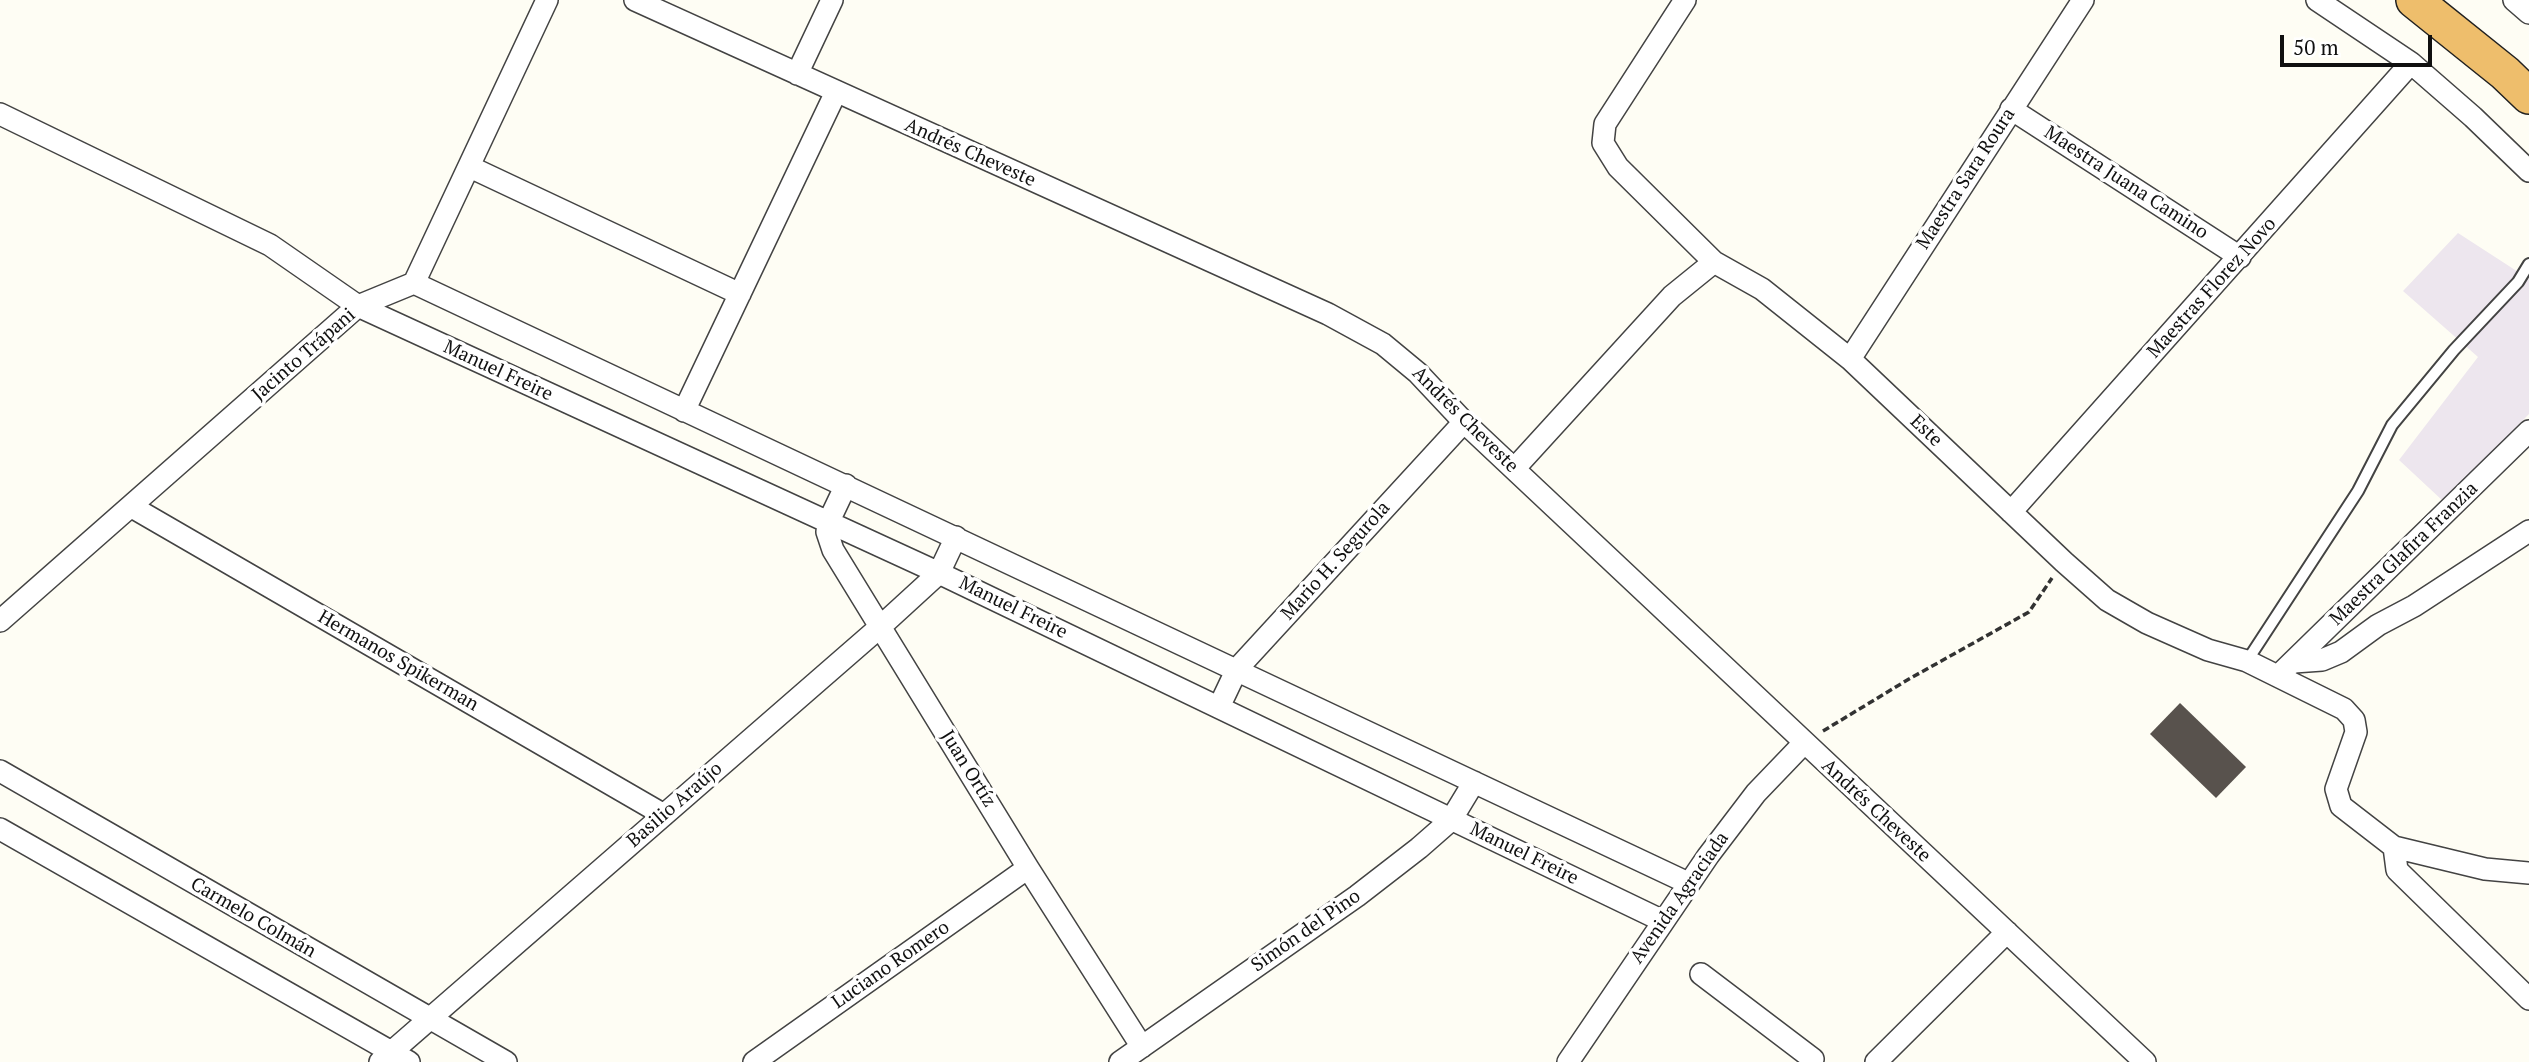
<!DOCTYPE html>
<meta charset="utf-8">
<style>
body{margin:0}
#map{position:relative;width:2529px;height:1062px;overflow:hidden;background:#fefdf4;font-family:"PT Serif",serif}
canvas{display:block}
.scale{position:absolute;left:2280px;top:35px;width:152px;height:32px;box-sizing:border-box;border:4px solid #101010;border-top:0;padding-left:9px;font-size:21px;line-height:24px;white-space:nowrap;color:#101010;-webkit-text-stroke:5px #fff;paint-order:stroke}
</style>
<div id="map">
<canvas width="2529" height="1062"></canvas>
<div class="scale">50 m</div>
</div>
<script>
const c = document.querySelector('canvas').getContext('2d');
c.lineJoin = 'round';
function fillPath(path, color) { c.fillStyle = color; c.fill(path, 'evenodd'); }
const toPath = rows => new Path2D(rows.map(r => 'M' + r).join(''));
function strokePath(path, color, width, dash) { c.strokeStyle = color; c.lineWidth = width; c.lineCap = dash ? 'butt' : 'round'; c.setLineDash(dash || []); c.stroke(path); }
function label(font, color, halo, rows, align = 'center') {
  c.font = font + ' "PT Serif",serif'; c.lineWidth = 7; c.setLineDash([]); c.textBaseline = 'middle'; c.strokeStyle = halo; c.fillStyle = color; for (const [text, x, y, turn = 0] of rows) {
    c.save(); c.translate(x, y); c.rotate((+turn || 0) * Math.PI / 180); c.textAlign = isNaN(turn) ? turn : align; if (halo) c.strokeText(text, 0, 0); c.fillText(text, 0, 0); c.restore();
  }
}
fillPath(toPath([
 [2458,233,2529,279,2529,414,2443,501,2399,460,2478,357,2403,291]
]), '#ede6ee');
fillPath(toPath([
 [2180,703,2246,767,2216,798,2150,734]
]), '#58524d');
const service = toPath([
 [2247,661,2358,491,2392,425,2454,350,2518,282,2529,264]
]);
const minor = toPath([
 [635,0,1328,314,1383,344,1418,373,1464,422,2145,1062],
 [1685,0,1605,124,1603,143,1618,167,1714,262,1762,289,1850,359,2064,562,2107,600,2147,623,2208,650,2247,661,2344,709,2354,720,2356,732,2336,789,2341,806,2394,847],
 [2317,0,2411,63,2473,117,2529,171],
 [2514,0,2529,13],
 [797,74,832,0],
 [2011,109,2240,257],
 [0,114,270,245,358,306,939,573,1663,921],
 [470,167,740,294],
 [414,283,1688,883],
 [1850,359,2083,0],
 [684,411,836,92],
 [1514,469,1672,296,1714,262],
 [846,485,828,523,827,532,833,550,1028,868,1142,1047],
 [132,507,664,815],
 [2011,512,2411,63],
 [0,621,358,306,414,283,547,0],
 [2294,662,2322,660,2341,652,2378,625,2414,606,2529,531],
 [2278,676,2529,431],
 [1219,707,1237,669,1464,422],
 [0,771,506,1062],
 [0,829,409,1062],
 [2529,873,2485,869,2394,847,2397,870,2529,999],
 [1701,974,1813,1059,1811,1062],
 [380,1062,880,627,939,573,956,537],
 [754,1062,1028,868],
 [1120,1062,1357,896,1419,848,1451,820,1474,782],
 [1568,1062,1708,856,1756,793,1804,743],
 [1876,1062,2007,932]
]);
const trunk = toPath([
 [2414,0,2505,73,2529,96]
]);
strokePath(service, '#434343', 14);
strokePath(minor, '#434343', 24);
strokePath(trunk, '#212121', 38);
strokePath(toPath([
 [1823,731,1909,679,2029,612,2052,578]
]), '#323232', 3.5, [7, 3.5]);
strokePath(service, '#fff', 10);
strokePath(minor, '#fff', 21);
strokePath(trunk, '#eebe6c', 35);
label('19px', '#101010', '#fff', [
 ["Andrés Cheveste",970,153,24],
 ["Maestra Sara Roura",1966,179,-57],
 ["Maestra Juana Camino",2126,183,33],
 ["Maestras Florez Novo",2212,288,-48],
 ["Jacinto Trápani",304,355,-41],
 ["Manuel Freire",498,371,25],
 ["Andrés Cheveste",1465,420,45],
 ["Este",1926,431,44],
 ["Maestra Glafira Franzia",2404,554,-44],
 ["Mario H. Segurola",1336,561,-48],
 ["Manuel Freire",1013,608,26],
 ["Hermanos Spikerman",398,661,30],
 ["Juan Ortíz",968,769,58],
 ["Basilio Araújo",675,805,-41],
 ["Andrés Cheveste",1876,811,43],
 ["Manuel Freire",1524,854,26],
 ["Avenida Agraciada",1680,898,-55],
 ["Carmelo Colmán",253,918,30],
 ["Simón del Pino",1306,931,-35],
 ["Luciano Romero",891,965,-35]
]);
</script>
